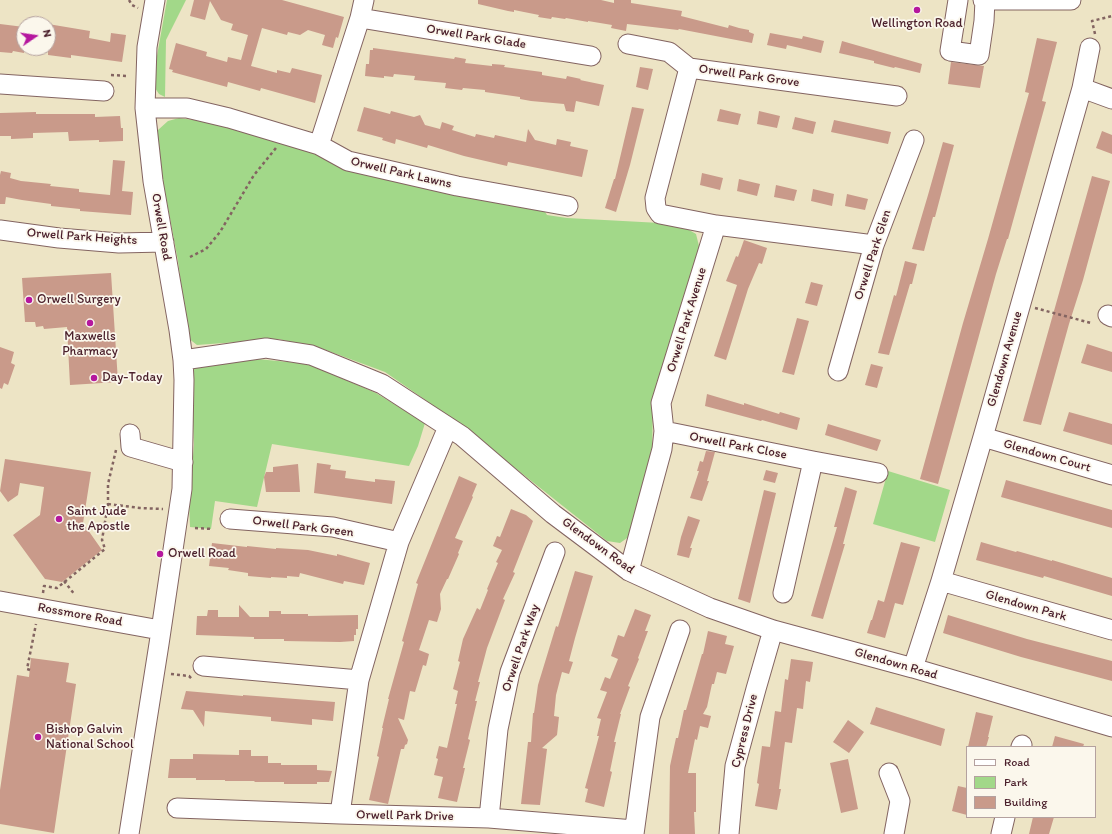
<!DOCTYPE html>
<style>
body{margin:0}
#map{position:relative;width:1112px;height:834px;overflow:hidden;background:#ede4c5;font-family:Itim,sans-serif}
canvas{display:block}
.legend{position:absolute;left:966px;top:746px;width:130px;height:72px;box-sizing:border-box;background:#fbf7ec;border:1px solid #b4a19f;margin:0;padding:5px 7px;list-style:none;font-size:12px;color:#4a1f2b}
.legend li{display:flex;align-items:center;gap:8px;height:20px}
.legend b{width:20px;border:1px solid #b4a19f}
.north{position:absolute;left:16px;top:16px;width:40px;height:40px;box-sizing:border-box;background:#fbf7ec;border:1px solid #b4a19f;border-radius:50%;rotate:77deg;font-size:11px;font-weight:700;line-height:16px;text-align:center;color:#4a1f2b}
.north::after{content:'';display:block;margin:auto;width:14px;height:18px;background:#b5179e;clip-path:polygon(50% 0,100% 100%,50% 72%,0 100%)}
</style>
<div id="map">
<canvas width="1112" height="834"></canvas>
<ul class="legend">
<li><b style="height:5px;background:#fff"></b>Road</li>
<li><b style="height:11px;background:#a2d889"></b>Park</li>
<li><b style="height:11px;background:#c99a8a"></b>Building</li>
</ul>
<div class="north">N</div>
</div>
<script>
const c = document.querySelector('canvas').getContext('2d');
c.lineJoin = 'round';
function fillPath(path, color) { c.fillStyle = color; c.fill(path, 'evenodd'); }
const toPath = rows => new Path2D(rows.map(r => 'M' + r).join(''));
function strokePath(path, color, width, dash) { c.strokeStyle = color; c.lineWidth = width; c.lineCap = dash ? 'butt' : 'round'; c.setLineDash(dash || []); c.stroke(path); }
function label(font, color, halo, rows, align = 'center') {
  c.font = font + ' Itim,sans-serif'; c.lineWidth = 3.5; c.setLineDash([]); c.textBaseline = 'middle'; c.strokeStyle = halo; c.fillStyle = color; for (const [text, x, y, turn = 0] of rows) {
    c.save(); c.translate(x, y); c.rotate((+turn || 0) * Math.PI / 180); c.textAlign = isNaN(turn) ? turn : align; if (halo) c.strokeText(text, 0, 0); c.fillText(text, 0, 0); c.restore();
  }
}
fillPath(toPath([
 [167,0,186,0,166,40,165,97,159,94,155,88,153,78],
 [179,118,231,125,291,143,351,170,542,207,547,215,567,218,679,224,696,234,700,250,653,400,652,460,630,536,620,543,607,541,457,422,385,372,323,349,278,339,197,345,188,338,178,261,156,144,158,130,168,121],
 [257,359,309,364,376,393,425,423,418,446,409,466,272,444,257,507,215,501,211,529,190,527,189,501,194,445,191,376,194,369,201,365],
 [888,471,950,490,935,542,873,524]
]), '#a2d889');
fillPath(toPath([
 [194,0,282,0,344,17,338,38,336,37,333,48,322,45,325,35,308,30,300,35,288,32,287,35,262,28,251,66,277,73,277,70,290,73,292,68,322,75,315,103,261,88,260,91,228,82,227,87,172,72,173,70,169,69,176,43,207,52,206,56,227,62,228,57,241,60,248,35,231,30,233,24,221,20,210,1,205,20,190,16],
 [478,0,601,0,614,3,614,0,631,0,631,3,682,11,681,16,728,28,729,25,739,28,749,30,749,32,754,34,752,43,679,29,678,30,627,24,626,31,611,28,612,25,588,21,588,22,566,18,565,19,552,17,551,19,538,17,539,15,514,10,514,12,508,11,478,4],
 [0,24,24,27,24,53,13,51,12,53,0,52],
 [48,24,90,31,89,38,110,42,111,33,126,35,122,62,71,55,71,58,48,55],
 [770,33,802,39,803,36,824,41,821,53,787,45,786,49,767,45],
 [1037,38,1057,42,1042,101,1046,102,1008,239,1007,239,996,274,938,484,920,479,963,323,988,239,1029,93,1025,92],
 [842,41,922,64,920,73,895,67,894,68,874,63,874,61,839,53],
 [373,48,454,59,455,57,466,59,465,63,492,66,492,64,505,65,504,67,542,72,542,75,566,79,567,76,581,79,580,80,604,85,599,106,576,101,574,112,566,111,564,104,531,101,520,99,520,97,485,92,485,90,463,88,462,90,445,88,446,83,414,80,415,76,394,74,393,77,384,76,384,78,365,76,366,64,369,64,370,50,373,50],
 [951,62,984,66,980,88,948,84],
 [640,67,653,69,648,90,636,87],
 [364,107,390,114,391,111,414,117,420,115,425,125,440,129,442,122,454,126,452,130,475,137,476,134,494,138,495,135,526,142,528,129,535,140,556,145,557,139,571,142,570,146,588,150,582,177,508,162,507,166,464,156,428,145,427,148,396,139,395,144,382,140,383,138,357,131],
 [632,107,644,109,630,165,616,212,605,208,614,179,615,179],
 [720,109,741,114,738,125,717,121],
 [759,111,780,116,777,128,757,124],
 [36,112,36,114,95,114,95,117,120,116,121,128,123,128,123,141,99,142,99,140,69,141,68,132,33,133,33,138,11,139,11,136,0,136,0,113],
 [795,117,816,122,813,134,792,129],
 [834,120,891,132,888,144,831,132],
 [1102,131,1112,135,1112,154,1096,148],
 [943,142,954,145,935,217,933,217,924,251,912,249,928,195],
 [113,160,125,161,122,191,133,192,131,215,80,211,80,209,51,206,51,204,22,200,6,197,5,204,0,204,0,175,1,171,11,173,10,178,21,181,51,184,50,186,79,189,79,192,110,195],
 [702,173,723,178,720,190,700,185],
 [1092,176,1110,181,1083,280,1069,324,1041,425,1023,421],
 [739,179,760,184,757,196,737,191],
 [776,185,797,190,794,201,774,197],
 [813,189,834,194,832,206,811,201],
 [847,194,868,199,865,210,845,206],
 [744,240,767,248,762,264,759,263,748,289,726,360,714,356,737,285,726,281,736,256,738,257],
 [905,261,917,264,912,284,910,284,889,355,878,353,894,295,896,296],
 [111,273,118,382,70,385,67,327,44,329,43,326,36,327,35,322,25,322,22,278],
 [811,282,823,285,817,306,805,303],
 [797,318,809,321,794,375,782,372],
 [1087,344,1112,352,1112,372,1081,363],
 [0,347,14,352,11,363,15,365,8,385,4,383,2,389,0,388],
 [871,364,883,367,877,388,865,385],
 [707,394,744,405,744,403,779,414,780,412,800,418,797,430,762,420,761,421,705,406],
 [1069,412,1112,424,1112,445,1063,431],
 [828,424,881,440,877,451,825,435],
 [706,451,715,452,707,481,709,481,702,501,690,498,699,471,697,471,700,461,703,462],
 [5,459,91,472,83,523,102,550,62,582,45,579,13,535,40,515,44,487,20,483,18,495,8,502,0,491],
 [317,463,331,465,330,469,346,471,345,478,375,482,375,479,395,481,392,504,314,493],
 [298,464,300,492,266,492,264,477,266,472,273,472,273,467],
 [766,470,778,473,775,483,763,480],
 [459,476,477,484,472,496,473,497,455,538,463,541,458,553,459,554,448,579,447,579,440,594,441,609,437,622,429,620,419,650,429,654,426,666,423,665,415,692,410,691,404,720,398,718,408,740,407,744,405,745,404,749,401,749,388,804,369,800,379,757,377,756,383,728,382,728,389,699,388,699,404,642,402,641,418,584,416,583],
 [1006,480,1112,510,1112,528,1001,497],
 [845,487,857,491,843,544,845,544,839,564,823,619,811,616,837,527,834,527],
 [764,490,776,493,750,603,738,599],
 [511,509,526,515,533,521,513,572,515,573,503,599,505,600,487,648,478,682,480,682,475,701,477,701,468,739,470,740,463,768,465,768,457,802,438,798,443,777,434,775,438,759,436,758,439,746,447,748,457,704,455,704,458,691,453,689,460,662,458,661,463,639,477,608,480,610,488,590,487,589,498,563,496,562,502,550,493,546,497,536,500,537],
 [688,516,700,520,690,548,692,548,689,558,677,555,681,537],
 [901,542,920,547,903,605,895,603,885,638,867,633,871,620,872,620,878,600,884,602],
 [981,542,1016,552,1017,551,1052,561,1052,560,1112,578,1112,596,1044,576,1043,578,976,560],
 [212,543,247,547,247,546,276,549,276,548,308,550,337,556,337,554,370,563,364,585,344,581,343,584,300,573,299,577,287,576,287,578,271,577,271,578,248,576,248,573,228,570,229,568,209,566],
 [575,571,593,576,575,638,569,661,573,662,569,674,562,672,556,695,554,716,559,717,557,735,542,748,547,749,540,805,521,804,528,742,531,742,533,713,534,713,538,685,556,626,558,627],
 [239,605,250,617,269,617,269,611,281,611,281,614,308,614,308,616,358,615,358,629,356,629,356,635,354,635,354,641,340,642,284,641,284,639,254,639,254,637,196,635,197,616,207,616,208,610,218,610,218,617,239,617],
 [635,609,651,615,645,631,648,631,638,658,639,659,628,686,630,687,620,714,621,714,614,742,616,742,610,771,612,772,604,807,585,802,588,789,585,788,599,736,597,736,601,719,597,718,607,692,600,690,605,677,610,679,618,659,611,656,618,635,624,637],
 [948,615,1027,639,1112,661,1112,681,1021,657,943,633],
 [708,631,727,636,725,644,734,646,726,674,717,672,714,684,712,684,707,707,703,714,711,716,708,728,700,726,697,740,695,739,688,773,696,773,696,812,694,812,695,834,669,834,670,766,676,738,678,738,684,710,686,710,702,654,703,654],
 [31,658,69,663,66,682,76,684,54,833,0,824,0,790,17,675,29,677],
 [791,659,813,662,810,682,806,681,803,709,797,708,792,743,785,742,779,789,781,789,777,810,755,806,759,784,757,783,762,746,770,747,775,711,781,712,785,679,788,680],
 [186,691,243,696,243,695,335,702,333,721,312,719,312,725,271,721,271,717,205,711,204,727,193,710,181,709],
 [876,707,945,729,941,746,870,724],
 [976,712,993,716,988,737,989,737,986,747,968,747],
 [848,720,864,732,849,753,833,742],
 [1055,736,1084,744,1083,747,1052,747],
 [239,750,251,750,251,756,268,756,268,763,281,763,281,765,317,765,317,770,332,771,329,782,317,782,317,784,284,784,284,782,255,782,254,781,225,781,225,780,196,780,196,778,168,778,170,759,193,759,193,754,239,755],
 [848,759,858,809,841,813,830,763],
 [958,786,967,788,967,815,952,811],
 [1033,817,1054,817,1049,834,1029,834]
]), '#c99a8a');
const minor = toPath([
 [958,0,950,51,979,55,984,21,985,0],
 [983,0,1071,0],
 [360,18,591,56],
 [628,44,669,52,689,68],
 [0,84,104,91],
 [1082,88,1112,99],
 [145,108,187,108,229,118,319,145,348,161,457,186,568,206],
 [319,145,360,18,364,0],
 [716,225,660,214,656,208,655,198,689,68,897,96],
 [0,230,59,238,119,243,164,242],
 [1108,315,1112,317],
 [183,360,266,348,311,355,382,384,462,436,553,514,629,571,710,608,773,630,913,668,1112,727],
 [838,371,874,245,914,140],
 [664,431,813,461,878,473],
 [130,434,131,447,183,462],
 [983,437,1112,475],
 [230,519,333,527,399,542],
 [629,571,662,449,664,431,661,403,716,225,874,245],
 [941,581,1112,630],
 [783,593,813,461],
 [0,601,160,630],
 [203,666,359,680],
 [913,668,941,581,983,437,1082,88,1090,48],
 [1021,747,1022,745],
 [889,773,900,801,894,834],
 [177,808,340,814,489,818,634,830],
 [340,814,359,680,399,542,448,427],
 [489,818,498,729,510,672,555,552],
 [129,834,159,644,182,489,184,380,183,360,179,330,153,181,145,108,147,47,155,0],
 [634,834,650,717,680,630],
 [729,834,735,766,756,689,773,630],
 [1001,834,1005,817]
]);
strokePath(minor, '#836461', 21);
strokePath(toPath([
 [129,0,132,5,138,8],
 [1095,34,1092,21,1112,16],
 [111,75,128,76],
 [190,257,206,249,220,232,254,175,276,148],
 [1035,308,1091,323],
 [108,504,140,508,163,509],
 [195,528,213,529],
 [64,581,75,595],
 [43,593,44,586,57,588,105,549,102,540,108,504,108,484,116,450],
 [30,670,27,669,36,624],
 [171,674,189,676,192,679]
]), '#836461', 2.5, [3, 3]);
strokePath(minor, '#fff', 19);
for (const [x, y, r, color] of [
 [917,10,4,"#b5179e"],
 [29,300,4,"#b5179e"],
 [90,323,4,"#b5179e"],
 [94,378,4,"#b5179e"],
 [59,519,4,"#b5179e"],
 [160,554,4,"#b5179e"],
 [38,737,4,"#b5179e"]
]) { const dot = new Path2D(); dot.arc(x, y, r, 0, 2 * Math.PI); c.fillStyle = color; c.fill(dot); strokePath(dot, '#fbf7ec', 1.5); }
label('13px', '#4a1f2b', '#fbf7ec', [
 ["Wellington Road",917,24,"center"],
 ["Orwell Surgery",37,300],
 ["Maxwells",90,337,"center"],
 ["Pharmacy",90,352,"center"],
 ["Day-Today",102,378],
 ["Saint Jude",67,512],
 ["the Apostle",67,527],
 ["Orwell Road",168,554],
 ["Bishop Galvin",46,730],
 ["National School",46,745]
], 'left');
label('13px', '#4a1f2b', '#fbf7ec', [
 ["Orwell Park Glade",476,37,9],
 ["Orwell Park Grove",749,76,8],
 ["Orwell Park Lawns",401,173,13],
 ["Orwell Road",161,227,80],
 ["Orwell Park Heights",82,237,4],
 ["Orwell Park Glen",873,255,-72],
 ["Orwell Park Avenue",687,320,-73],
 ["Glendown Avenue",1005,359,-74],
 ["Orwell Park Close",738,446,11],
 ["Glendown Court",1047,456,16],
 ["Orwell Park Green",303,527,7],
 ["Glendown Road",598,546,36],
 ["Glendown Park",1026,606,16],
 ["Rossmore Road",80,615,10],
 ["Orwell Park Way",521,648,-71],
 ["Glendown Road",896,664,16],
 ["Cypress Drive",745,731,-76],
 ["Orwell Park Drive",405,816,1]
]);
</script>
